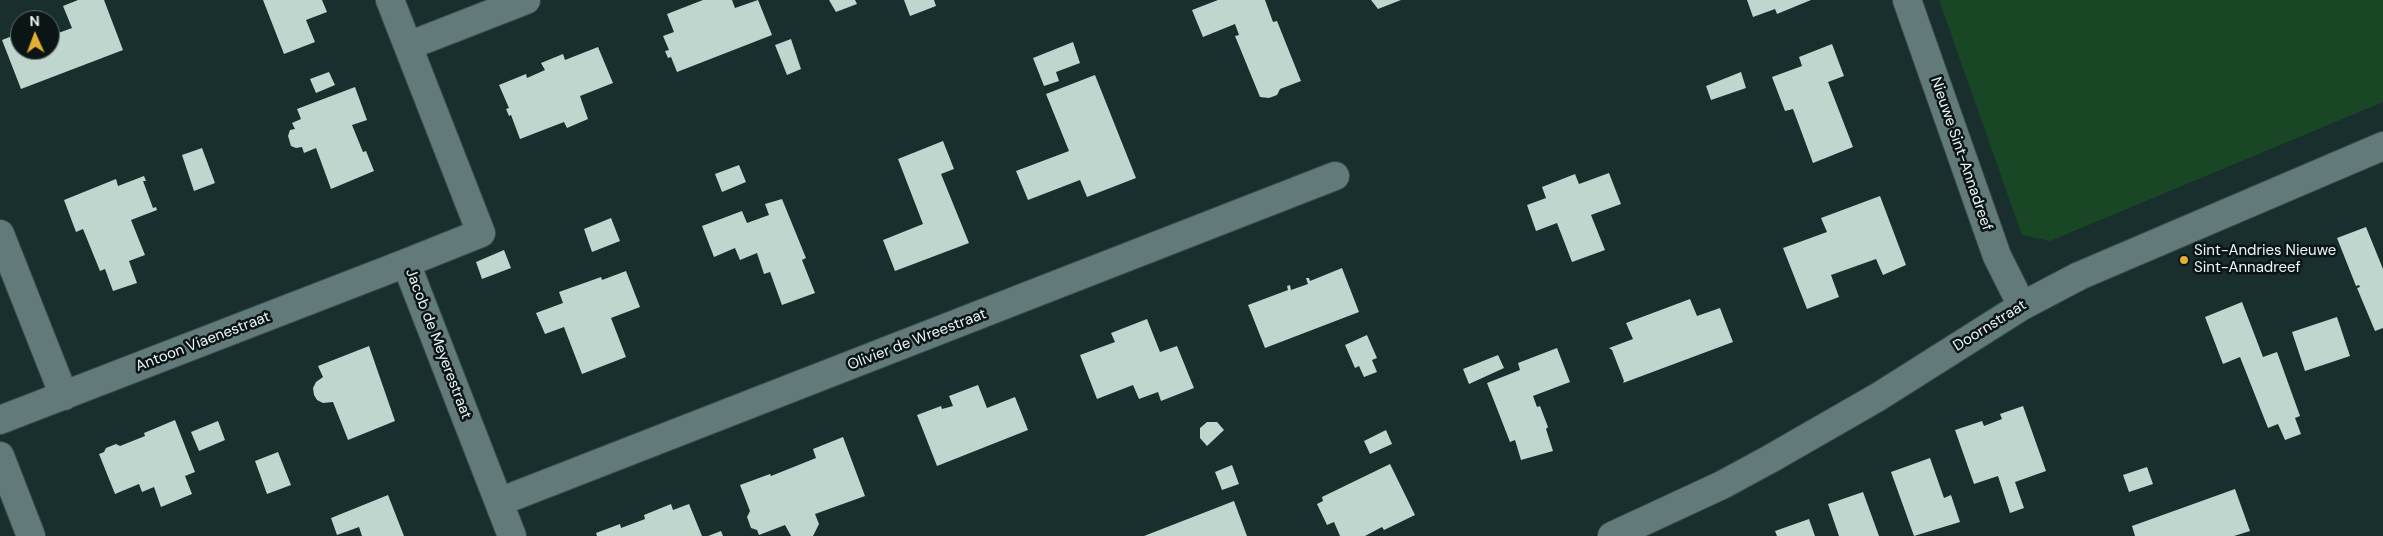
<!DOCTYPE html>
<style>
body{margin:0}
#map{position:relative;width:2383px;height:536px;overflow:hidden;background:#182f2e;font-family:"DM Sans",sans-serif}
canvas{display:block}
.north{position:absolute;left:10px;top:10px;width:50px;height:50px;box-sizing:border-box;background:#0b1515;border:1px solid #646f6f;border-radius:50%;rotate:358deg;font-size:14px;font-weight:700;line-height:20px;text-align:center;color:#eaf7f7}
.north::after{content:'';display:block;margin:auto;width:18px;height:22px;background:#e4ae35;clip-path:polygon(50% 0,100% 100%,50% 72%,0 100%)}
</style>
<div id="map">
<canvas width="2383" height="536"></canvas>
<div class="north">N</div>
</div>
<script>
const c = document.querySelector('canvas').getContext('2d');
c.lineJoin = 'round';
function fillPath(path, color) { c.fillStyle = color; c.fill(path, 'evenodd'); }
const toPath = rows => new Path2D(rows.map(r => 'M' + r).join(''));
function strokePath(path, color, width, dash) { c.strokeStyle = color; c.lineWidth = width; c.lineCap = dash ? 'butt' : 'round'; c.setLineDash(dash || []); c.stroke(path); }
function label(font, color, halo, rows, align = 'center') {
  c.font = font + ' "DM Sans",sans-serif'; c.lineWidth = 5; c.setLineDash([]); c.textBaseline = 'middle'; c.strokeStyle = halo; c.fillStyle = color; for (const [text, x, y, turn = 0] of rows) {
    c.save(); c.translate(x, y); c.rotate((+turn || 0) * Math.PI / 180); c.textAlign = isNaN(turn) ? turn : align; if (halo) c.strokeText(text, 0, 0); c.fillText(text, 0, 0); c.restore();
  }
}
fillPath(toPath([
 [1939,0,2383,0,2383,102,2050,241,2022,235]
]), '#194725');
fillPath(toPath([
 [78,0,104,0,123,50,21,89,2,40,20,33,20,50,50,50,50,36,72,28,63,6],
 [263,0,322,0,327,12,306,20,315,42,284,54],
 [703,0,732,0,735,8,758,0,772,35,677,72,671,57,668,58,665,51,669,50,663,36,674,32,667,14],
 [829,0,855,0,857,4,836,12],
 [904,0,934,0,936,6,910,16],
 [1218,0,1265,0,1273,22,1277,21,1301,81,1280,89,1277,95,1269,98,1260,97,1235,36,1239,35,1235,24,1203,37,1192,10],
 [1371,0,1401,0,1378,9],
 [1747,0,1811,0,1777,14,1775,9,1753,17],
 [791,39,801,69,787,75,775,45],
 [1073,42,1080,63,1056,72,1059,81,1044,86,1033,58],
 [1832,44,1844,76,1828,82,1853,147,1813,163,1793,109,1785,111,1772,77,1802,66,1799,57],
 [598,47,613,83,580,96,588,119,567,128,564,122,520,139,511,115,509,116,506,109,509,108,499,85,526,74,527,78,545,70,541,63,563,54,565,60],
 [329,72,335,85,316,93,310,79],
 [1741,72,1746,88,1711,100,1706,86],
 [1095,75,1136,178,1087,197,1080,180,1028,200,1016,171,1069,151,1046,94],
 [355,87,367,120,352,125,363,152,366,151,374,171,331,189,316,148,304,153,302,147,296,148,291,146,288,136,290,130,295,129,292,123,301,119,297,109],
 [943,141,954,169,941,174,969,243,895,271,883,240,923,224,898,159],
 [202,148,215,183,194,191,182,155],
 [739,165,746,182,722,192,715,174],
 [1609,173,1621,204,1591,215,1605,250,1572,262,1557,223,1536,231,1527,205,1546,198,1542,187,1575,174,1579,184],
 [144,176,146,181,143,181,153,208,156,207,157,210,131,220,145,255,129,261,137,283,113,291,105,269,100,271,83,229,76,232,64,200,116,179,118,186],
 [1880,196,1906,265,1883,275,1876,259,1831,275,1839,297,1807,309,1783,248,1827,232,1821,218],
 [782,199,806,258,802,260,815,293,782,305,770,272,764,274,757,253,740,260,735,248,714,257,702,226,742,211,747,223,769,215,765,204],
 [611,218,620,241,592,252,584,229],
 [2366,227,2383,269,2383,328,2375,331,2357,288,2360,287,2359,285,2356,286,2337,238],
 [504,250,511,268,482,279,476,262],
 [1342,268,1359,312,1265,348,1248,305,1288,290,1287,286,1290,285,1291,290,1308,284,1306,278,1309,278,1310,281],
 [626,271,640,307,611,318,626,357,582,374,564,327,545,334,536,313,563,303,559,292,601,277,602,280],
 [1690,299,1697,316,1720,308,1733,342,1623,383,1624,381,1612,350,1609,348,1633,339,1626,323],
 [2242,302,2263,357,2277,352,2300,416,2295,418,2301,434,2285,440,2278,424,2268,428,2240,357,2223,364,2205,317],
 [2337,317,2350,356,2305,371,2292,332],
 [1147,319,1160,352,1177,346,1194,388,1161,401,1158,392,1139,399,1133,385,1097,399,1080,355,1115,342,1111,333],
 [1367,335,1377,358,1372,360,1377,372,1364,377,1359,366,1355,368,1345,345],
 [369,346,395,421,348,440,333,402,323,403,317,400,314,395,313,388,316,382,323,377,318,366],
 [1557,348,1570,382,1533,396,1537,407,1540,406,1548,427,1546,429,1553,451,1521,460,1515,440,1510,442,1487,383,1520,370,1518,363],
 [1498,355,1504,368,1469,384,1463,369],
 [978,385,987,408,1015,397,1028,430,937,466,917,415,941,406,942,409,953,406,949,396],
 [2023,406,2046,471,2015,482,2024,508,2010,513,1998,476,1974,484,1955,430,1982,421,1984,426,2002,419,2000,414],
 [175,420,195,472,185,476,192,494,161,507,154,487,142,492,139,484,115,494,99,454,104,452,106,448,116,444,120,446,145,436,144,433],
 [218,421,225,440,199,451,191,432],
 [1207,422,1217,422,1224,430,1207,446,1200,438,1200,428],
 [1386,430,1392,444,1370,454,1364,441],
 [843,437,865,496,815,514,819,524,813,536,791,536,785,525,759,535,757,530,751,528,747,517,750,511,740,485,770,474,771,476,816,458,813,449],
 [278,452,291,485,267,494,255,461],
 [1930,458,1944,498,1951,495,1960,522,1914,536,1891,472],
 [1390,464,1415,515,1384,530,1382,527,1365,536,1340,536,1334,522,1327,525,1317,504,1323,501,1322,497],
 [1232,465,1239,484,1222,490,1215,472],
 [2147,467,2153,484,2129,492,2123,475],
 [2235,489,2250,531,2234,536,2135,536,2132,526],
 [1863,492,1879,536,1839,536,1828,504],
 [388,495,404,536,362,536,359,527,337,535,331,518],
 [1234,501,1247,536,1144,536],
 [671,504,673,510,689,504,702,536,597,536,596,533,620,524,621,528,645,519,644,515],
 [1809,519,1815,536,1777,536,1775,531],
 [721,531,723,536,708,536]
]), '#bed6cd');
const minor = toPath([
 [390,0,481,233,406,263,512,536],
 [1907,0,1997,256,2022,306],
 [408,46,526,0],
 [0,234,64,396],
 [0,420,406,263],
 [0,456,31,536],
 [499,502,1335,176],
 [1612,536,1722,485,1770,459,1878,397,2022,306,2079,276,2383,146]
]);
strokePath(minor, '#3a4d4d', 30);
strokePath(minor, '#627b7a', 28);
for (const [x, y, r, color] of [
 [2184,260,5,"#e4ae35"]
]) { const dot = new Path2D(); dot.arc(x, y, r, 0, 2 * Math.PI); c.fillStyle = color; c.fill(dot); strokePath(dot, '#0b1515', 2); }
label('15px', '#eaf7f7', '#0b1515', [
 ["Nieuwe Sint-Annadreef",1961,154,71],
 ["Doornstraat",1990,326,-32],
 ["Olivier de Wreestraat",917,340,-21],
 ["Antoon Viaenestraat",203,342,-21],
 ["Jacob de Meyerestraat",438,344,69]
]);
label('15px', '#eaf7f7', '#0b1515', [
 ["Sint-Andries Nieuwe",2194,251],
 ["Sint-Annadreef",2194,268]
], 'left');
</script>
